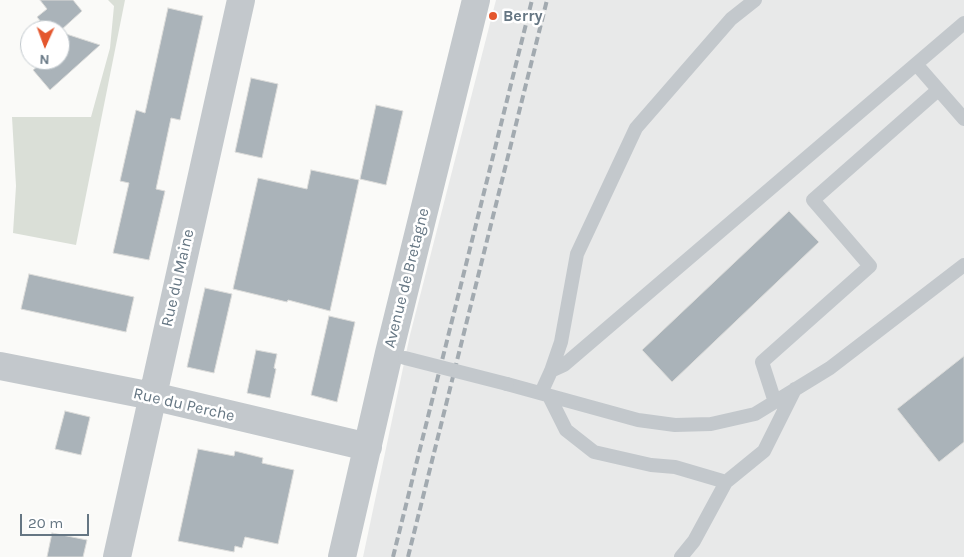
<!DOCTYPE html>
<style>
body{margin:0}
#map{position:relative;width:964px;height:557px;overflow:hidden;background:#fafaf8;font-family:Karla,sans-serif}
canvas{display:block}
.north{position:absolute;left:20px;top:20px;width:50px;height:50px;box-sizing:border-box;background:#fff;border:1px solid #c1c8cd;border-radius:50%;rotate:182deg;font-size:14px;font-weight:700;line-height:20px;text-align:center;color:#657683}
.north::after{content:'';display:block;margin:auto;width:18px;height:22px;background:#e4572e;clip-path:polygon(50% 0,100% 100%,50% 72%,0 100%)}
.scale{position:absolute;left:20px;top:514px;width:69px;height:22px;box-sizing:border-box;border:2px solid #657683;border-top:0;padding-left:6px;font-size:15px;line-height:18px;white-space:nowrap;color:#657683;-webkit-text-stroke:4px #fff;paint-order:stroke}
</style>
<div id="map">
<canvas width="964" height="557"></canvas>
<div class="north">N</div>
<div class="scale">20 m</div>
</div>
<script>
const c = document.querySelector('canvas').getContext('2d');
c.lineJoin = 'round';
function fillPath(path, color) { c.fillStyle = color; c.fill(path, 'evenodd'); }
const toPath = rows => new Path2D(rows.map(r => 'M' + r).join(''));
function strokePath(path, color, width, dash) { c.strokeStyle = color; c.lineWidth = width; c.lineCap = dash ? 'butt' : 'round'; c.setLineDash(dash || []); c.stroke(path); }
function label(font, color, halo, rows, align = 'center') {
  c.font = font + ' Karla,sans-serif'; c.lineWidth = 5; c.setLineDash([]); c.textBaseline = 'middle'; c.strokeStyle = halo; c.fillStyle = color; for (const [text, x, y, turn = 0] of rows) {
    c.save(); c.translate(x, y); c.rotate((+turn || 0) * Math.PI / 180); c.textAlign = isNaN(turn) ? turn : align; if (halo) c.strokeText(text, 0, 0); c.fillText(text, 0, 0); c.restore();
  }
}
fillPath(toPath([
 [496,0,964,0,964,557,363,557,410,335]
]), '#e8e9e9');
fillPath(toPath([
 [108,0,125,0,76,245,13,233,16,186,12,117,91,117,110,48,114,6]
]), '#dadfd7');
const building = toPath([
 [40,0,73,0,82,11,60,31,41,30,45,27,37,17,47,9,40,0],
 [168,8,203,16,180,120,171,118,156,189,165,191,149,260,113,253,129,183,120,181,136,110,145,113,168,8],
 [60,32,100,45,50,90,33,70,43,62,41,60,60,60,60,32],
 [251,78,278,84,262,158,235,152,251,78],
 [376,105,403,111,386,185,360,179,376,105],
 [311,170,359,180,330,311,288,300,287,302,233,289,258,178,307,189,311,170],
 [789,211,819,242,672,382,642,350,789,211],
 [29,274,134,297,126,332,21,309,29,274],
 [205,288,232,294,214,373,187,367,205,288],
 [329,316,355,322,337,402,311,395,329,316],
 [256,350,277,354,274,368,276,369,270,398,247,393,256,350],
 [964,356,964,442,939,462,897,409,964,356],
 [65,411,90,417,81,455,55,449,65,411],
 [198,449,234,456,235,451,263,458,262,463,294,470,278,544,245,537,242,548,235,546,234,552,178,541,198,449],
 [52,533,87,540,83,557,47,557,52,533]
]);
fillPath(building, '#aab3b9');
strokePath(building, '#dcdcda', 1);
strokePath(toPath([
 [916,64,964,119],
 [551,371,564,365,964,23],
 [507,384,638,420,675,425,711,424,755,414,830,368,964,265],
 [541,393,551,371,561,342,577,254,636,128,731,19,755,0],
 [549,396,566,430,594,452,651,465,675,467,726,482],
 [775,402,762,362,870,266,813,200,938,90],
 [681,557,694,541,726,482,764,451,795,389]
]), '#c3c8cc', 14);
strokePath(toPath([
 [0,366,152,396,368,447],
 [117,557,241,0],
 [342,557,389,353,476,0]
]), '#c3c8cc', 28);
strokePath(toPath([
 [393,557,532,0],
 [408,557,547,0]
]), '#a2aab0', 4, [8, 4]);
strokePath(toPath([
 [405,358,507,384]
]), '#c3c8cc', 14);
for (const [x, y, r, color] of [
 [493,16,5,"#e4572e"]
]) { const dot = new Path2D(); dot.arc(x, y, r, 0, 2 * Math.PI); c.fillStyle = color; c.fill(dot); strokePath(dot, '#fff', 2); }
label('bold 16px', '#657683', '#fff', [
 ["Berry",503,16]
], 'left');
label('16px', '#657683', '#fff', [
 ["Rue du Maine",178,278,-77],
 ["Avenue de Bretagne",407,278,-76],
 ["Rue du Perche",184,405,13]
]);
</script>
